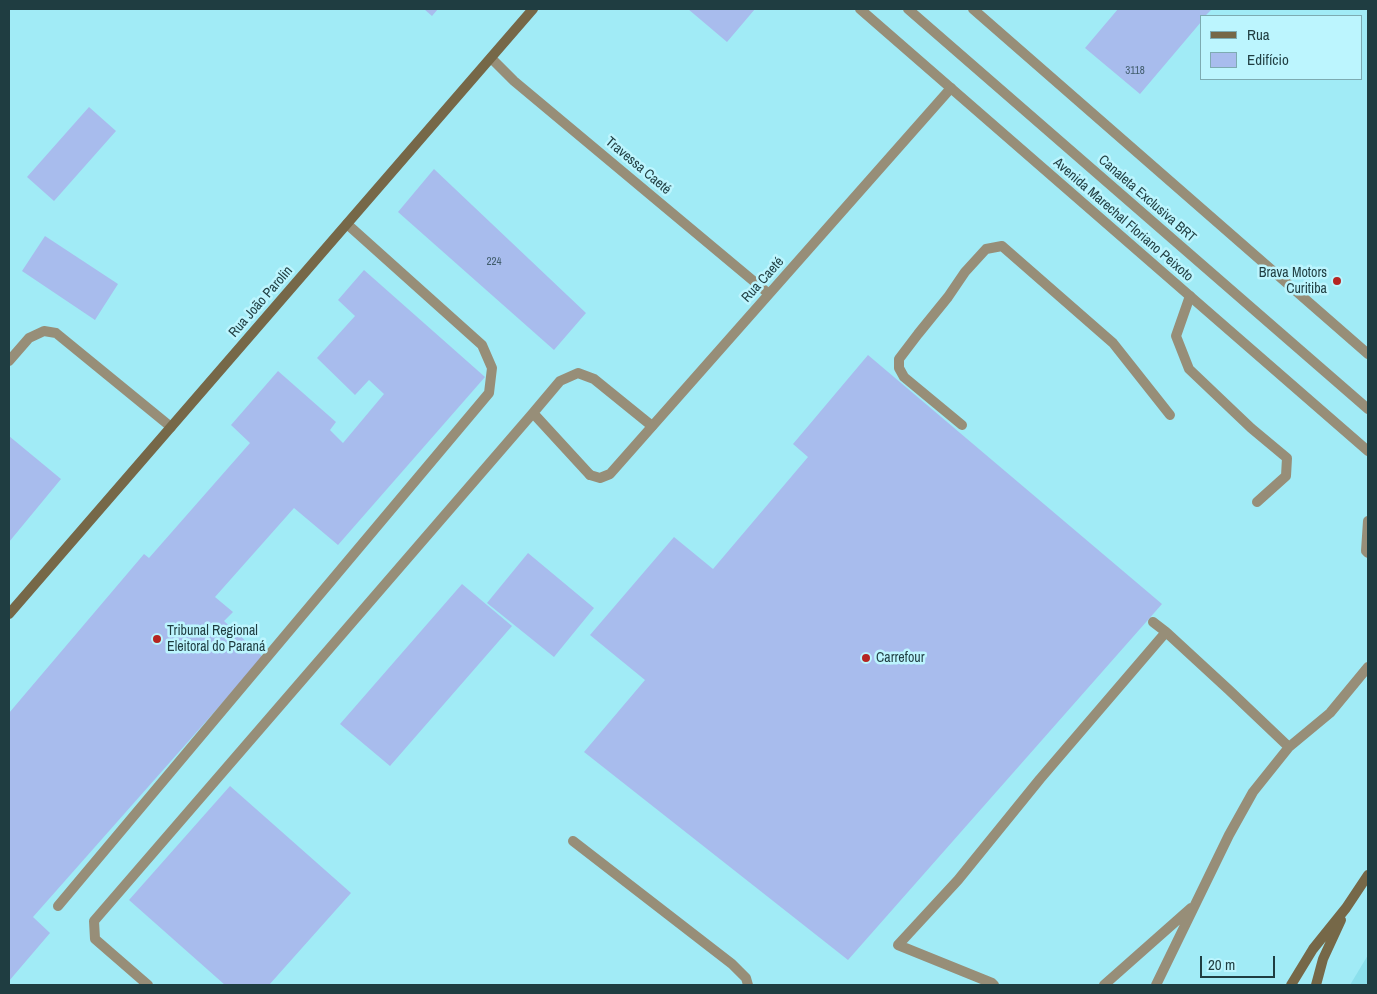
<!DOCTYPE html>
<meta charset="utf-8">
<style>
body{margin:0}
#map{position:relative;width:1377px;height:994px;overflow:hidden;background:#a1ebf6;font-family:"Archivo Narrow",sans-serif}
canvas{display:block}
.frame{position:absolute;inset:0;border:10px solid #1f3d41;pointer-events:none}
.legend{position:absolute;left:1200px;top:15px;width:162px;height:65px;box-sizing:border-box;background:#bcf5fe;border:1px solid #7dabb2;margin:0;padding:6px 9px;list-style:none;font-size:15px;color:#1f3d41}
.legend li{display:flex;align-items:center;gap:10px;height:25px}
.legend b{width:25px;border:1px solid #7dabb2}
.scale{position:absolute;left:1200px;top:956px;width:75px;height:22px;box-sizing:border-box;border:2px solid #1f3d41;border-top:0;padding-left:6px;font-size:15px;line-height:18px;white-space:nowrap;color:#1f3d41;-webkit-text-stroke:4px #bcf5fe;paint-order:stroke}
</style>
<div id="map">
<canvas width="1377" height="994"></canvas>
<div class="frame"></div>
<ul class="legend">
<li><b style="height:6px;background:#766848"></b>Rua</li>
<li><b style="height:14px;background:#a8bced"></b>Edifício</li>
</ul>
<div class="scale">20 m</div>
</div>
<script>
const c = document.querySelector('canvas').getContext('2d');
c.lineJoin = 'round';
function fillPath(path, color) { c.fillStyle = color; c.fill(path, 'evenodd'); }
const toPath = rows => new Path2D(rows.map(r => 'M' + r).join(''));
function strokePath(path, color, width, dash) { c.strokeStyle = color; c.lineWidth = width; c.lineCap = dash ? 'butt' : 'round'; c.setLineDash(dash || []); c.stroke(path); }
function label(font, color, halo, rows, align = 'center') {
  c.font = font + ' "Archivo Narrow",sans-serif'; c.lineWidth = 5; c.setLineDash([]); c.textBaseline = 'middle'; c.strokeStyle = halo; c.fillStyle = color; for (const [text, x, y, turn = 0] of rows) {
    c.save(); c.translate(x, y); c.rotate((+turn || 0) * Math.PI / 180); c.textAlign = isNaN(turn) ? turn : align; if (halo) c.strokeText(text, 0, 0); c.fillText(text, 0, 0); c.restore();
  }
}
fillPath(toPath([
 [1368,955,1368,985,1350,985]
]), '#8be0ec');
fillPath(toPath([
 [424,9,438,9,432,16],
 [688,9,755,9,727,42],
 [1118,9,1212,9,1205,16,1201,16,1201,22,1140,94,1085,48],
 [89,107,116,131,54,201,27,177],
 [434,169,586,313,554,350,398,212],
 [45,236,118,284,95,320,22,271],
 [364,270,485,377,338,545,294,508,215,597,233,612,224,621,263,657,33,917,50,933,9,981,9,903,10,901,9,899,9,713,144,554,149,558,250,443,231,425,278,371,336,422,330,430,343,443,384,394,369,380,355,395,317,358,355,316,338,300],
 [868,355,1162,604,848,960,584,752,645,680,590,635,674,537,713,569,808,457,793,444],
 [9,436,61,479,9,542],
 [528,553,594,608,554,657,487,603],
 [462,584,512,626,390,766,340,724],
 [230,786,351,893,269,985,225,985,129,900]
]), '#a8bced');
strokePath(toPath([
 [908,9,1368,409],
 [1190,296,1176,336,1189,369,1251,428,1287,458,1286,476,1257,502],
 [9,361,29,338,44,331,56,333,171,427],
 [533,413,560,381,578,373,594,379,652,426],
 [962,425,904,377,899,368,899,359,918,334,948,297,965,272,986,249,1002,246,1113,343,1170,415],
 [1368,521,1366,551,1368,553],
 [1153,622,1166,632,1229,690,1289,747],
 [573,841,732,964,746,978,748,985],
 [58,906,489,393,492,368,482,345,347,224],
 [148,985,95,939,94,921,533,413,590,475],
 [994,985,992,983,898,945,958,880,1040,779,1166,632],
 [1104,985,1191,908],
 [1156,985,1229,835,1253,792,1289,747,1330,713,1368,667]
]), '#978e78', 10);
strokePath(toPath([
 [491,58,514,81,769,294],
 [590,475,600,478,610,474,951,88]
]), '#978e78', 10);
strokePath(toPath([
 [860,9,1368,451],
 [973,9,1368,354]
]), '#978e78', 10);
strokePath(toPath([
 [9,614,533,9],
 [1291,985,1313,949,1346,908,1368,875],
 [1316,985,1323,959,1341,920]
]), '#766848', 10);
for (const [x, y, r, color] of [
 [1337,281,5,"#b52522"],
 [157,639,5,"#b52522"],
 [866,658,5,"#b52522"]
]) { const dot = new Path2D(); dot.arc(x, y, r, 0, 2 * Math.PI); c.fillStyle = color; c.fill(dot); strokePath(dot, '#bcf5fe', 2); }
label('11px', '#415d6c', null, [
 ["3118",1135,71],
 ["224",494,262]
]);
label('14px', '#1f3d41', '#bcf5fe', [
 ["Travessa Caeté",638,166,40],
 ["Canaleta Exclusiva BRT",1147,199,41],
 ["Avenida Marechal Floriano Peixoto",1123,220,41],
 ["Rua Caeté",763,280,-48],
 ["Rua João Parolin",261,302,-49]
]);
label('14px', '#1f3d41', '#bcf5fe', [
 ["Brava Motors",1327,273,"right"],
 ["Curitiba",1327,289,"right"],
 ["Tribunal Regional",167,631],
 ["Eleitoral do Paraná",167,647],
 ["Carrefour",876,658]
], 'left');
</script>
